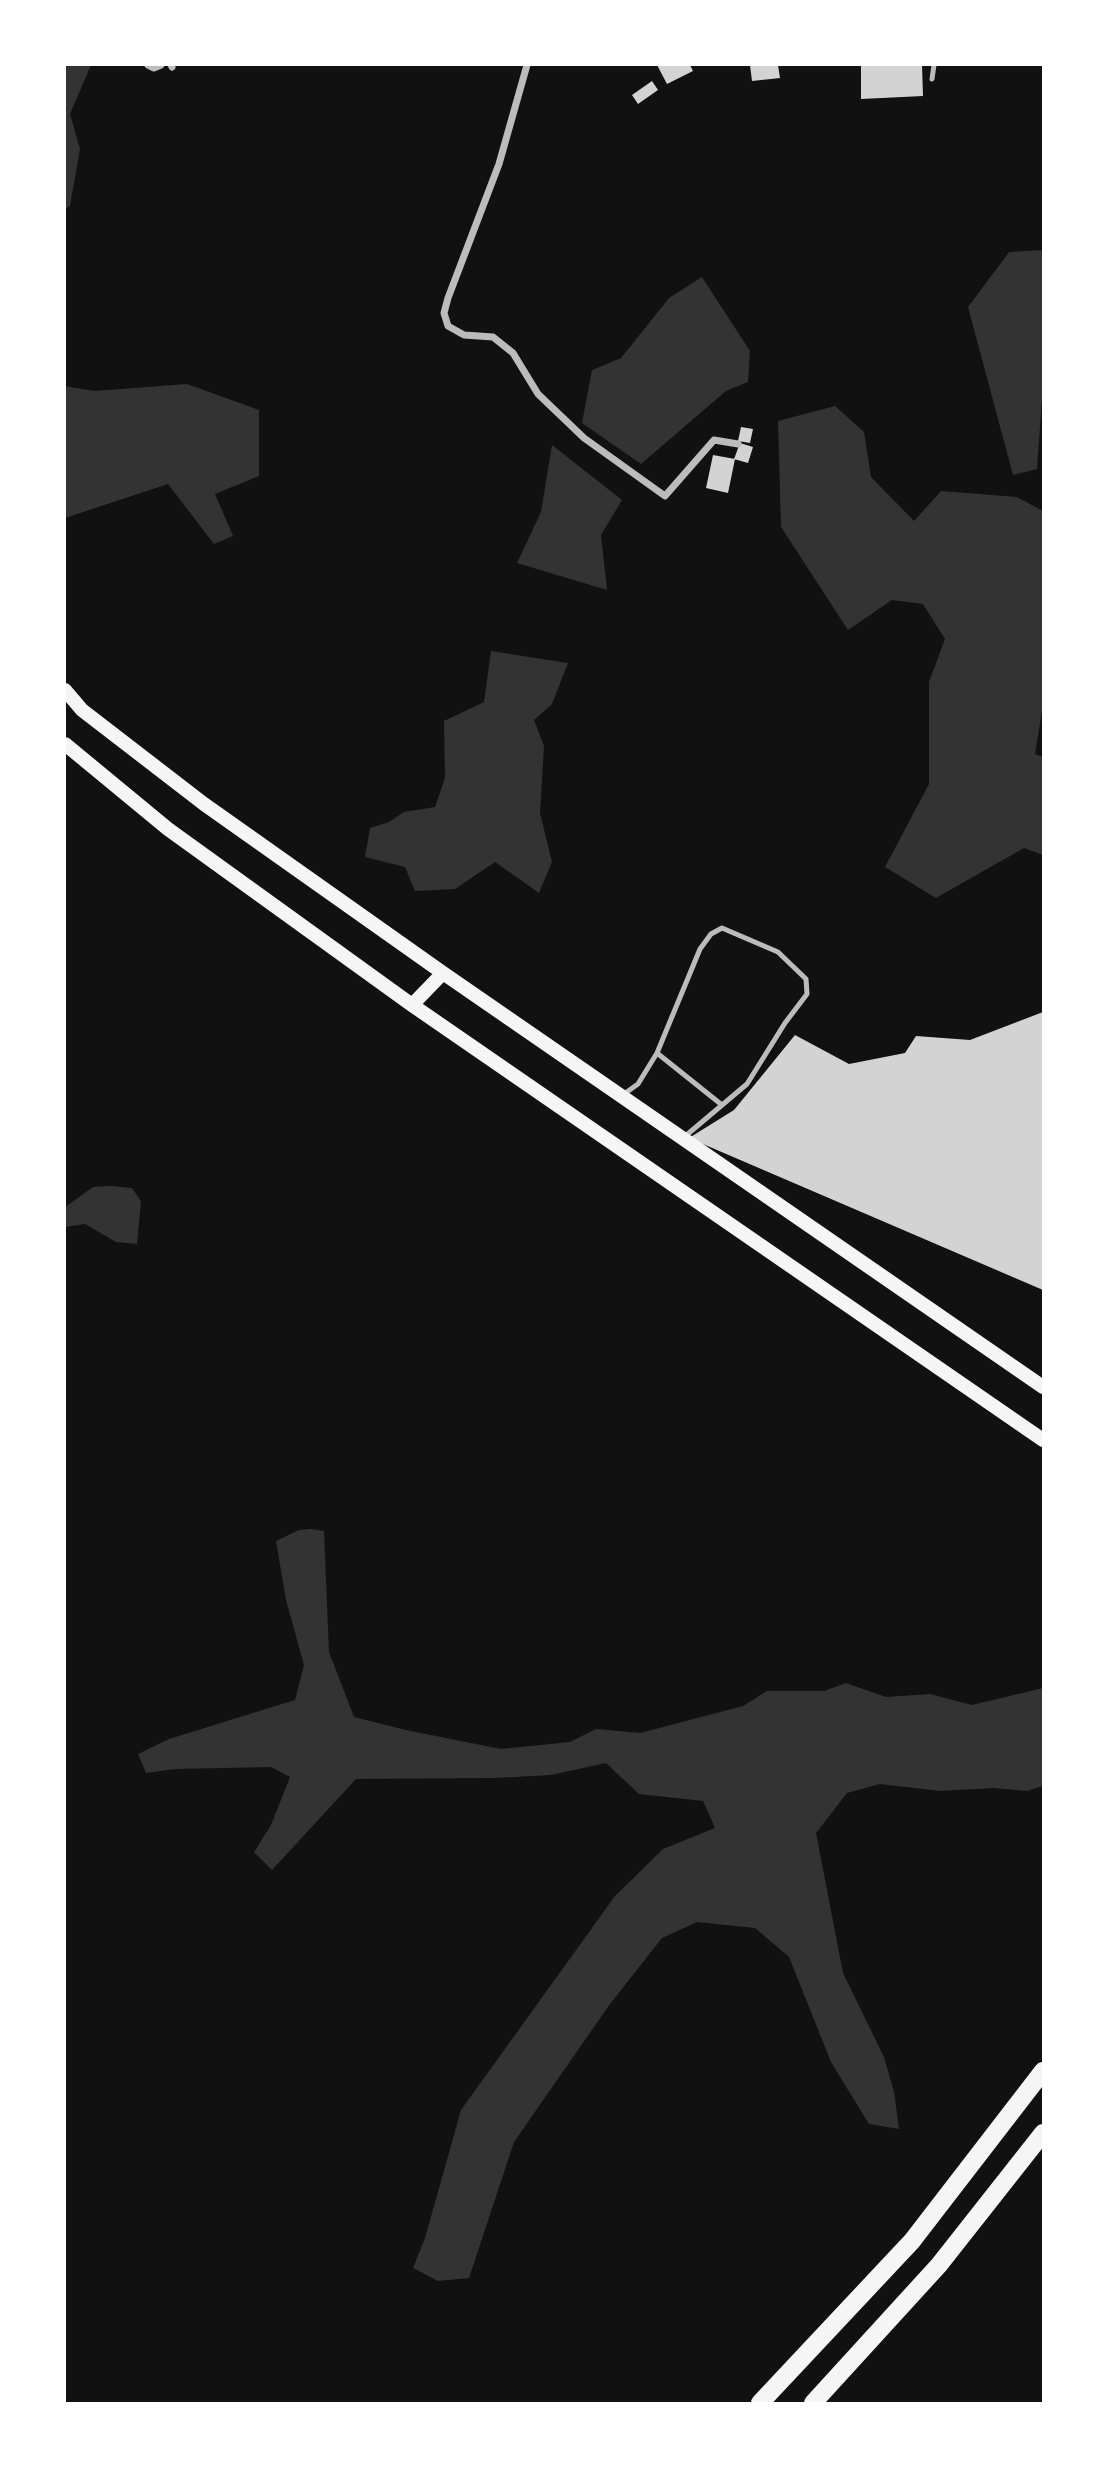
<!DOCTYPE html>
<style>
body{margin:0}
#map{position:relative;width:1108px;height:2468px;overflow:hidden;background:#111;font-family:"PT Sans",sans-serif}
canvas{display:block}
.frame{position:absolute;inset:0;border:66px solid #fff;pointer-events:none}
</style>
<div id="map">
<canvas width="1108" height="2468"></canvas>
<div class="frame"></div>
</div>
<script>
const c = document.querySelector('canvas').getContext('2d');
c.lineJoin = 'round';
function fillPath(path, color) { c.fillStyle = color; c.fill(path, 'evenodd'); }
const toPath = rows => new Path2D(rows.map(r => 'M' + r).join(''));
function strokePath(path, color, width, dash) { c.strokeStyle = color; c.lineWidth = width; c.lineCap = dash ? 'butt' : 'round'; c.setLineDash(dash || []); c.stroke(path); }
fillPath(toPath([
 [65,65,91,65,70,114,80,149,70,206,65,209],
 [1043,250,1043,385,1037,469,1013,475,968,307,1009,252],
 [702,277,750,351,748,382,726,391,641,464,582,423,592,370,621,358,669,298],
 [187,384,259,410,259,476,215,494,233,536,214,544,168,484,65,518,65,386,94,391],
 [835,406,864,432,871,477,914,521,941,491,1017,497,1043,511,1043,705,1035,754,1043,757,1043,855,1024,848,936,898,885,867,929,784,929,682,945,639,923,604,892,600,848,630,781,527,778,421],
 [552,445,622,500,601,535,607,590,517,563,541,512],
 [491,651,568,663,552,704,534,720,544,746,540,813,552,862,539,893,495,862,455,889,415,891,405,867,365,857,370,828,389,822,404,812,435,807,445,778,444,721,484,702],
 [111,1186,132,1188,141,1201,137,1244,116,1242,85,1224,65,1227,65,1207,93,1187],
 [311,1529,324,1531,329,1652,354,1717,406,1730,501,1749,570,1742,596,1729,640,1733,743,1706,767,1691,824,1691,846,1683,886,1697,930,1694,972,1705,1043,1688,1043,1786,1027,1791,994,1788,940,1791,880,1784,847,1793,816,1833,843,1973,884,2057,894,2092,899,2129,869,2124,831,2062,789,1957,755,1928,697,1922,662,1938,610,2004,514,2142,469,2278,438,2281,413,2268,425,2238,461,2110,615,1896,663,1849,715,1828,703,1801,639,1794,606,1763,551,1775,495,1778,356,1779,272,1870,254,1852,271,1825,290,1777,271,1767,175,1769,146,1773,138,1754,169,1739,295,1700,304,1665,286,1600,276,1541,299,1530]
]), '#333');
fillPath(toPath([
 [657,65,690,65,693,71,667,84],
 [750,65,778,65,780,78,752,81],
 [861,65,922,65,923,96,861,99],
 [652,81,658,90,638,104,632,95],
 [741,427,753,429,750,443,738,441],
 [740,443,753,447,748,463,734,459],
 [713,455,735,459,728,493,706,488],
 [1043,1012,1043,1290,689,1138,734,1110,795,1035,849,1064,905,1053,916,1036,970,1040]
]), '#d3d3d3');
strokePath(toPath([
 [932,79,934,65],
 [657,1053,722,1105],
 [624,1094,638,1084,657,1053,700,949,711,934,722,928,778,952,806,979,807,994,785,1023,747,1084,683,1138]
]), '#bcbcbc', 5);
strokePath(toPath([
 [148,65,154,68,161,65],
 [171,65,172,67],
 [527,65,499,164,448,298,444,313,448,326,464,335,493,337,513,353,538,394,584,438,665,496,714,440,738,444]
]), '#bcbcbc', 7);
strokePath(toPath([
 [65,690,82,710,204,804,443,973,1043,1387],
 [65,744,168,829,412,1005,1043,1440],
 [412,1005,443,973]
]), '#f5f5f5', 14);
strokePath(toPath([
 [760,2403,912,2241,1043,2071],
 [813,2403,939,2265,1043,2133]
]), '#f5f5f5', 18);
</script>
